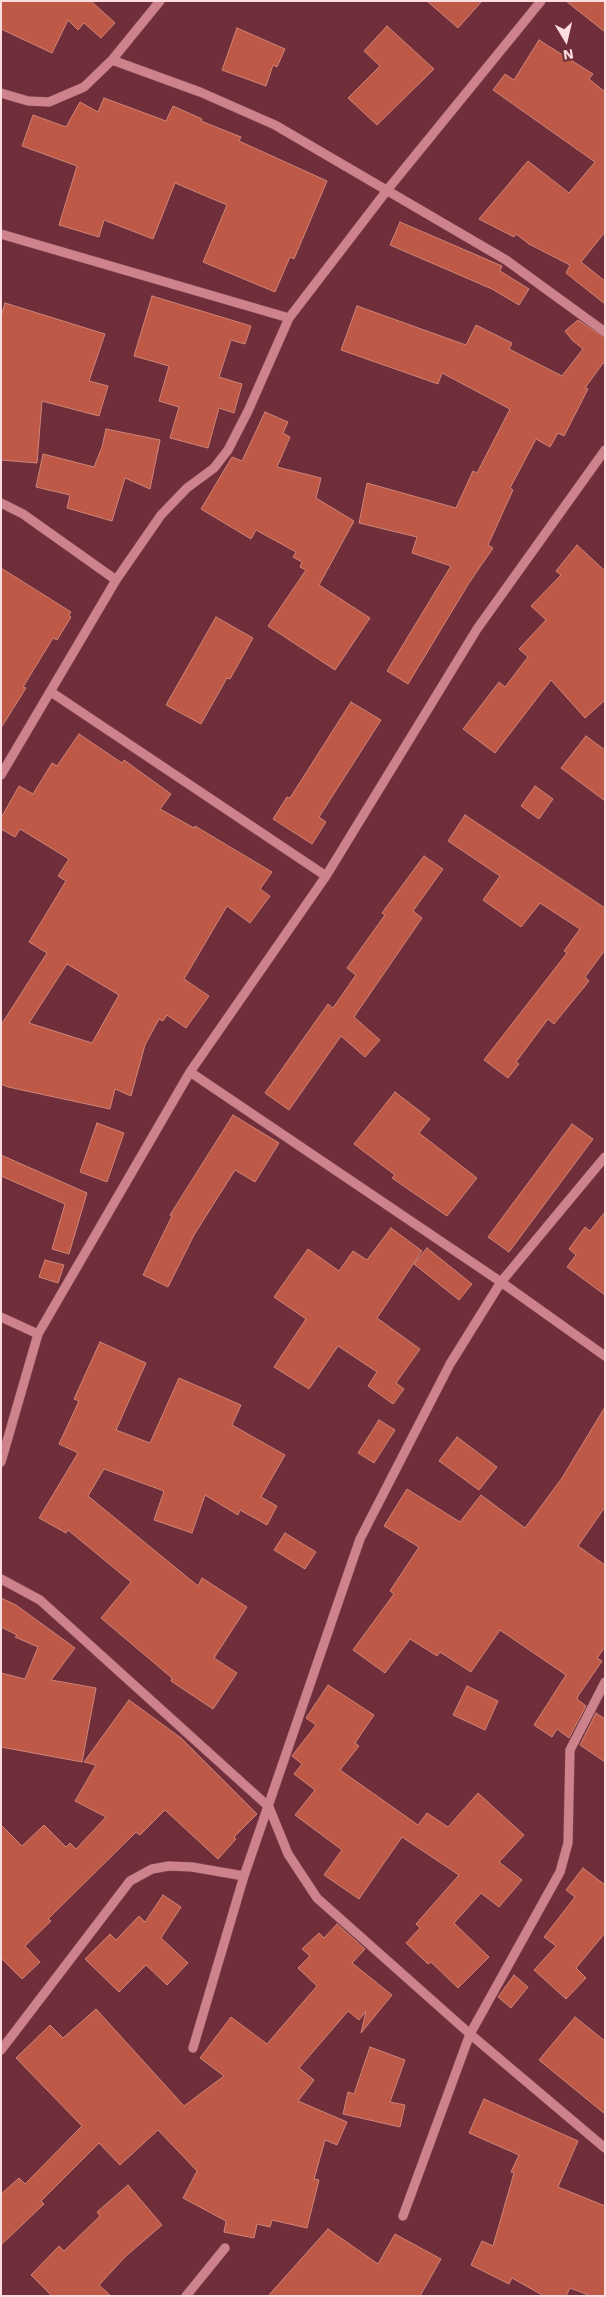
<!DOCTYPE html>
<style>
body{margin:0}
#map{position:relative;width:606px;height:2297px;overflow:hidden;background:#702e3a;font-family:"Work Sans",sans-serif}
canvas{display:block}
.frame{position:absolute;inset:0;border:2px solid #fedde0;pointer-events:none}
.north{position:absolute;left:541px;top:15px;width:50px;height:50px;-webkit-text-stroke:4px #702e3a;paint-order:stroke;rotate:171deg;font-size:14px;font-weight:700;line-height:20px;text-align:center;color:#fedde0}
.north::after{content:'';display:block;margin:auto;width:18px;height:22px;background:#fedde0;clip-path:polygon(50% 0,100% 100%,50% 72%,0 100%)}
</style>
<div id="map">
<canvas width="606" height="2297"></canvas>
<div class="frame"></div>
<div class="north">N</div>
</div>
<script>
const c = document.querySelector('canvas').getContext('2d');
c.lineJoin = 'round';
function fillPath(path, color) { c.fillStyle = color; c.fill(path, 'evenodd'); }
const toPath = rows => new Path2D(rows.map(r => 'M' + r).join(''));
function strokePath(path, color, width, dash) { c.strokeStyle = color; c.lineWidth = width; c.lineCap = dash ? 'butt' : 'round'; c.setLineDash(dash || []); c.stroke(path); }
const building = toPath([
 [1,1,91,1,115,23,101,38,84,23,78,30,68,20,52,53,1,29,1,1],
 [427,1,482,1,458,28,427,1],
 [566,1,605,1,605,32,566,1],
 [387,26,434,69,377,125,348,98,380,66,364,51,387,26],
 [237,28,285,49,277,67,273,65,266,86,222,70,237,28],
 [539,40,593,74,589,79,605,92,605,232,581,262,605,281,605,304,566,273,570,265,529,244,516,234,514,237,479,219,528,161,569,193,595,162,493,90,505,74,514,80,539,40],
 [104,98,166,121,173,106,202,119,201,121,241,137,239,141,327,181,294,259,290,257,275,292,203,262,227,205,175,183,153,239,104,220,99,237,59,225,77,166,22,146,33,115,66,127,80,102,98,112,104,98],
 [400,222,502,266,500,271,529,289,519,305,492,289,390,245,400,222],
 [152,296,251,326,245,344,231,340,219,377,242,384,234,413,219,408,208,448,170,438,179,407,159,401,169,366,134,356,152,296],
 [5,303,105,334,89,381,108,386,99,416,42,401,37,463,1,460,1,317,5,303],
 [357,306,466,345,476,325,512,343,509,349,562,376,583,349,572,340,565,331,578,320,605,338,605,364,603,363,585,388,588,389,564,436,558,433,550,447,536,439,510,488,513,490,488,545,493,548,469,583,408,684,387,671,451,566,412,553,417,537,359,523,367,483,456,508,473,471,477,473,510,409,442,373,438,384,341,350,357,306],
 [265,412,288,422,283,433,290,437,277,467,321,478,316,498,354,521,319,585,370,618,335,670,268,626,306,570,300,567,302,562,293,557,296,552,256,530,251,539,201,509,232,457,242,461,265,412],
 [106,429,160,440,150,489,125,478,112,521,67,508,70,495,36,487,43,454,94,467,102,447,106,429],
 [577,545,605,571,605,700,585,718,551,680,495,753,463,729,499,682,505,687,528,657,519,649,546,620,531,606,561,575,556,571,577,545],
 [1,568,71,612,69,615,71,617,57,640,53,638,23,687,26,688,1,728,1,568],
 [216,617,253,638,230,679,227,678,201,724,166,705,216,617],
 [351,702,381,720,319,817,326,822,312,844,273,819,287,797,290,798,351,702],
 [79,734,122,763,124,760,171,794,160,809,194,828,195,826,272,872,260,889,270,896,250,923,227,906,184,979,209,996,186,1028,167,1015,163,1021,159,1019,145,1045,131,1096,115,1089,110,1109,8,1087,1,1084,1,1025,47,953,29,942,66,881,58,876,69,859,20,829,15,837,1,829,1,818,19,786,33,794,52,763,57,766,79,734],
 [67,964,119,995,92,1043,29,1023,67,964],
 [586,736,605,750,605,801,561,768,586,736],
 [535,786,553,799,539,819,521,806,535,786],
 [465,815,605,908,605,950,585,977,589,981,554,1024,548,1019,516,1062,519,1064,508,1078,484,1060,567,953,564,951,580,929,540,903,521,927,483,900,500,876,448,841,465,815],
 [424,856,443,869,413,911,422,918,354,1017,380,1040,365,1057,341,1036,289,1110,265,1093,328,1004,333,1008,356,975,347,968,385,915,382,913,424,856],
 [395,1092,430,1119,419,1133,477,1178,447,1216,392,1178,395,1175,354,1144,395,1092],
 [233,1115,279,1143,255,1182,235,1170,194,1235,168,1287,143,1275,172,1216,170,1215,233,1115],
 [97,1123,124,1133,107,1182,80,1172,97,1123],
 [572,1124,593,1139,509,1252,488,1237,572,1124],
 [1,1155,87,1193,69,1254,52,1249,65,1204,1,1176,1,1155],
 [605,1212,605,1295,567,1267,576,1255,569,1249,585,1227,590,1231,605,1212],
 [391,1228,422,1251,377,1318,420,1349,396,1383,404,1389,393,1404,368,1386,377,1372,338,1346,309,1389,274,1367,306,1319,274,1297,308,1249,339,1271,353,1251,367,1260,391,1228],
 [427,1248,472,1284,459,1300,414,1264,427,1248],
 [45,1260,64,1265,58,1283,39,1277,45,1260],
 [100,1342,146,1363,116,1430,150,1443,179,1378,241,1405,232,1425,285,1455,261,1497,277,1506,267,1525,240,1510,238,1515,205,1495,192,1533,154,1520,164,1491,104,1469,88,1496,198,1586,202,1578,247,1607,214,1658,237,1673,213,1709,171,1681,172,1678,101,1618,131,1582,68,1530,66,1533,39,1518,78,1453,59,1444,79,1401,74,1399,100,1342],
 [605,1407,605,1507,578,1546,605,1565,605,1647,597,1658,602,1661,578,1696,577,1699,586,1706,569,1738,557,1729,552,1737,534,1725,566,1675,500,1630,471,1672,440,1652,437,1656,410,1639,385,1673,353,1650,394,1594,390,1591,419,1547,384,1526,407,1489,460,1522,481,1495,525,1528,562,1478,605,1407],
 [379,1420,395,1430,374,1463,358,1453,379,1420],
 [457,1437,497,1467,479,1490,439,1461,457,1437],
 [285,1533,316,1552,305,1569,274,1550,285,1533],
 [1,1598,16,1605,75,1648,51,1680,96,1688,82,1762,1,1747,1,1673,25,1679,38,1647,15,1637,17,1635,1,1627,1,1598],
 [328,1685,374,1715,355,1743,359,1746,340,1770,418,1825,427,1813,448,1827,478,1793,524,1835,499,1862,522,1880,499,1907,481,1893,454,1923,489,1957,458,1988,431,1962,428,1964,406,1943,420,1928,416,1924,459,1875,402,1837,359,1899,324,1875,342,1850,295,1815,315,1790,294,1774,302,1764,292,1756,316,1725,306,1718,328,1685],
 [467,1686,498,1701,485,1730,453,1715,467,1686],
 [129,1700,181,1738,257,1814,234,1837,236,1839,218,1859,165,1810,140,1835,136,1832,48,1919,51,1921,25,1946,40,1962,22,1979,1,1958,1,1825,22,1846,44,1825,66,1847,70,1843,76,1849,106,1817,75,1801,96,1765,84,1762,129,1700],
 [596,1713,605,1719,605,1762,580,1745,596,1713],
 [583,1868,605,1885,605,1933,576,1968,586,1978,566,1999,534,1970,556,1946,544,1937,575,1897,566,1890,583,1868],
 [163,1895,181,1907,161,1938,188,1963,167,1985,146,1965,119,1992,85,1959,110,1934,116,1940,139,1916,145,1922,163,1895],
 [337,1924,365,1949,352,1963,392,1995,361,2033,366,2011,359,2020,348,2011,299,2068,314,2080,298,2101,347,2122,337,2145,325,2140,314,2179,319,2180,307,2228,272,2220,270,2227,257,2224,254,2238,224,2232,226,2221,183,2198,197,2171,158,2130,120,2165,99,2143,41,2201,44,2204,1,2245,1,2194,19,2178,25,2184,82,2126,16,2058,50,2025,63,2038,96,2009,184,2106,224,2076,200,2058,231,2017,267,2044,317,1986,298,1968,310,1956,302,1949,319,1933,324,1938,337,1924],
 [514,1975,528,1987,511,2008,498,1997,514,1975],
 [575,2017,605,2041,605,2114,539,2060,575,2017],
 [370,2047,405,2060,390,2102,405,2105,400,2127,343,2114,348,2092,354,2094,370,2047],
 [484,2099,578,2141,558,2187,605,2206,605,2296,591,2296,570,2288,566,2296,544,2296,512,2278,509,2284,471,2265,482,2241,493,2246,514,2173,511,2172,519,2155,469,2133,484,2099],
 [128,2185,162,2225,126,2256,99,2285,111,2296,52,2296,31,2275,59,2246,64,2251,100,2216,97,2212,128,2185],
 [328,2229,378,2264,395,2234,441,2259,420,2296,268,2296,328,2229]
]);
fillPath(building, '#be5948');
strokePath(building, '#cf8577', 1);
const minor = toPath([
 [112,60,200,92,275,125,506,260,605,332],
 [1,93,28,101,49,102,84,87,112,60,160,1],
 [1,234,289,318],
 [1,503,23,514,116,580],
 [51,692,326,876],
 [1,775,116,580,161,515,187,488,214,468,228,450,248,411,289,318,388,189,541,1],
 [190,1072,501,1282,605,1356],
 [1,1317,38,1334],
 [1,1462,38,1334,190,1072,326,876,477,629,605,450],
 [1,1579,40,1600,269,1807,288,1854,317,1898,470,2034,605,2148],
 [193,2048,244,1876,360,1539,450,1364,501,1282,605,1157],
 [1,2050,130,1881,152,1869,169,1866,192,1867,244,1876],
 [403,2216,470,2034,560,1872,568,1843,570,1750,605,1682],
 [186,2296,225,2248]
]);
strokePath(minor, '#864f5a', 10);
strokePath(minor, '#ce838c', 9);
</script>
